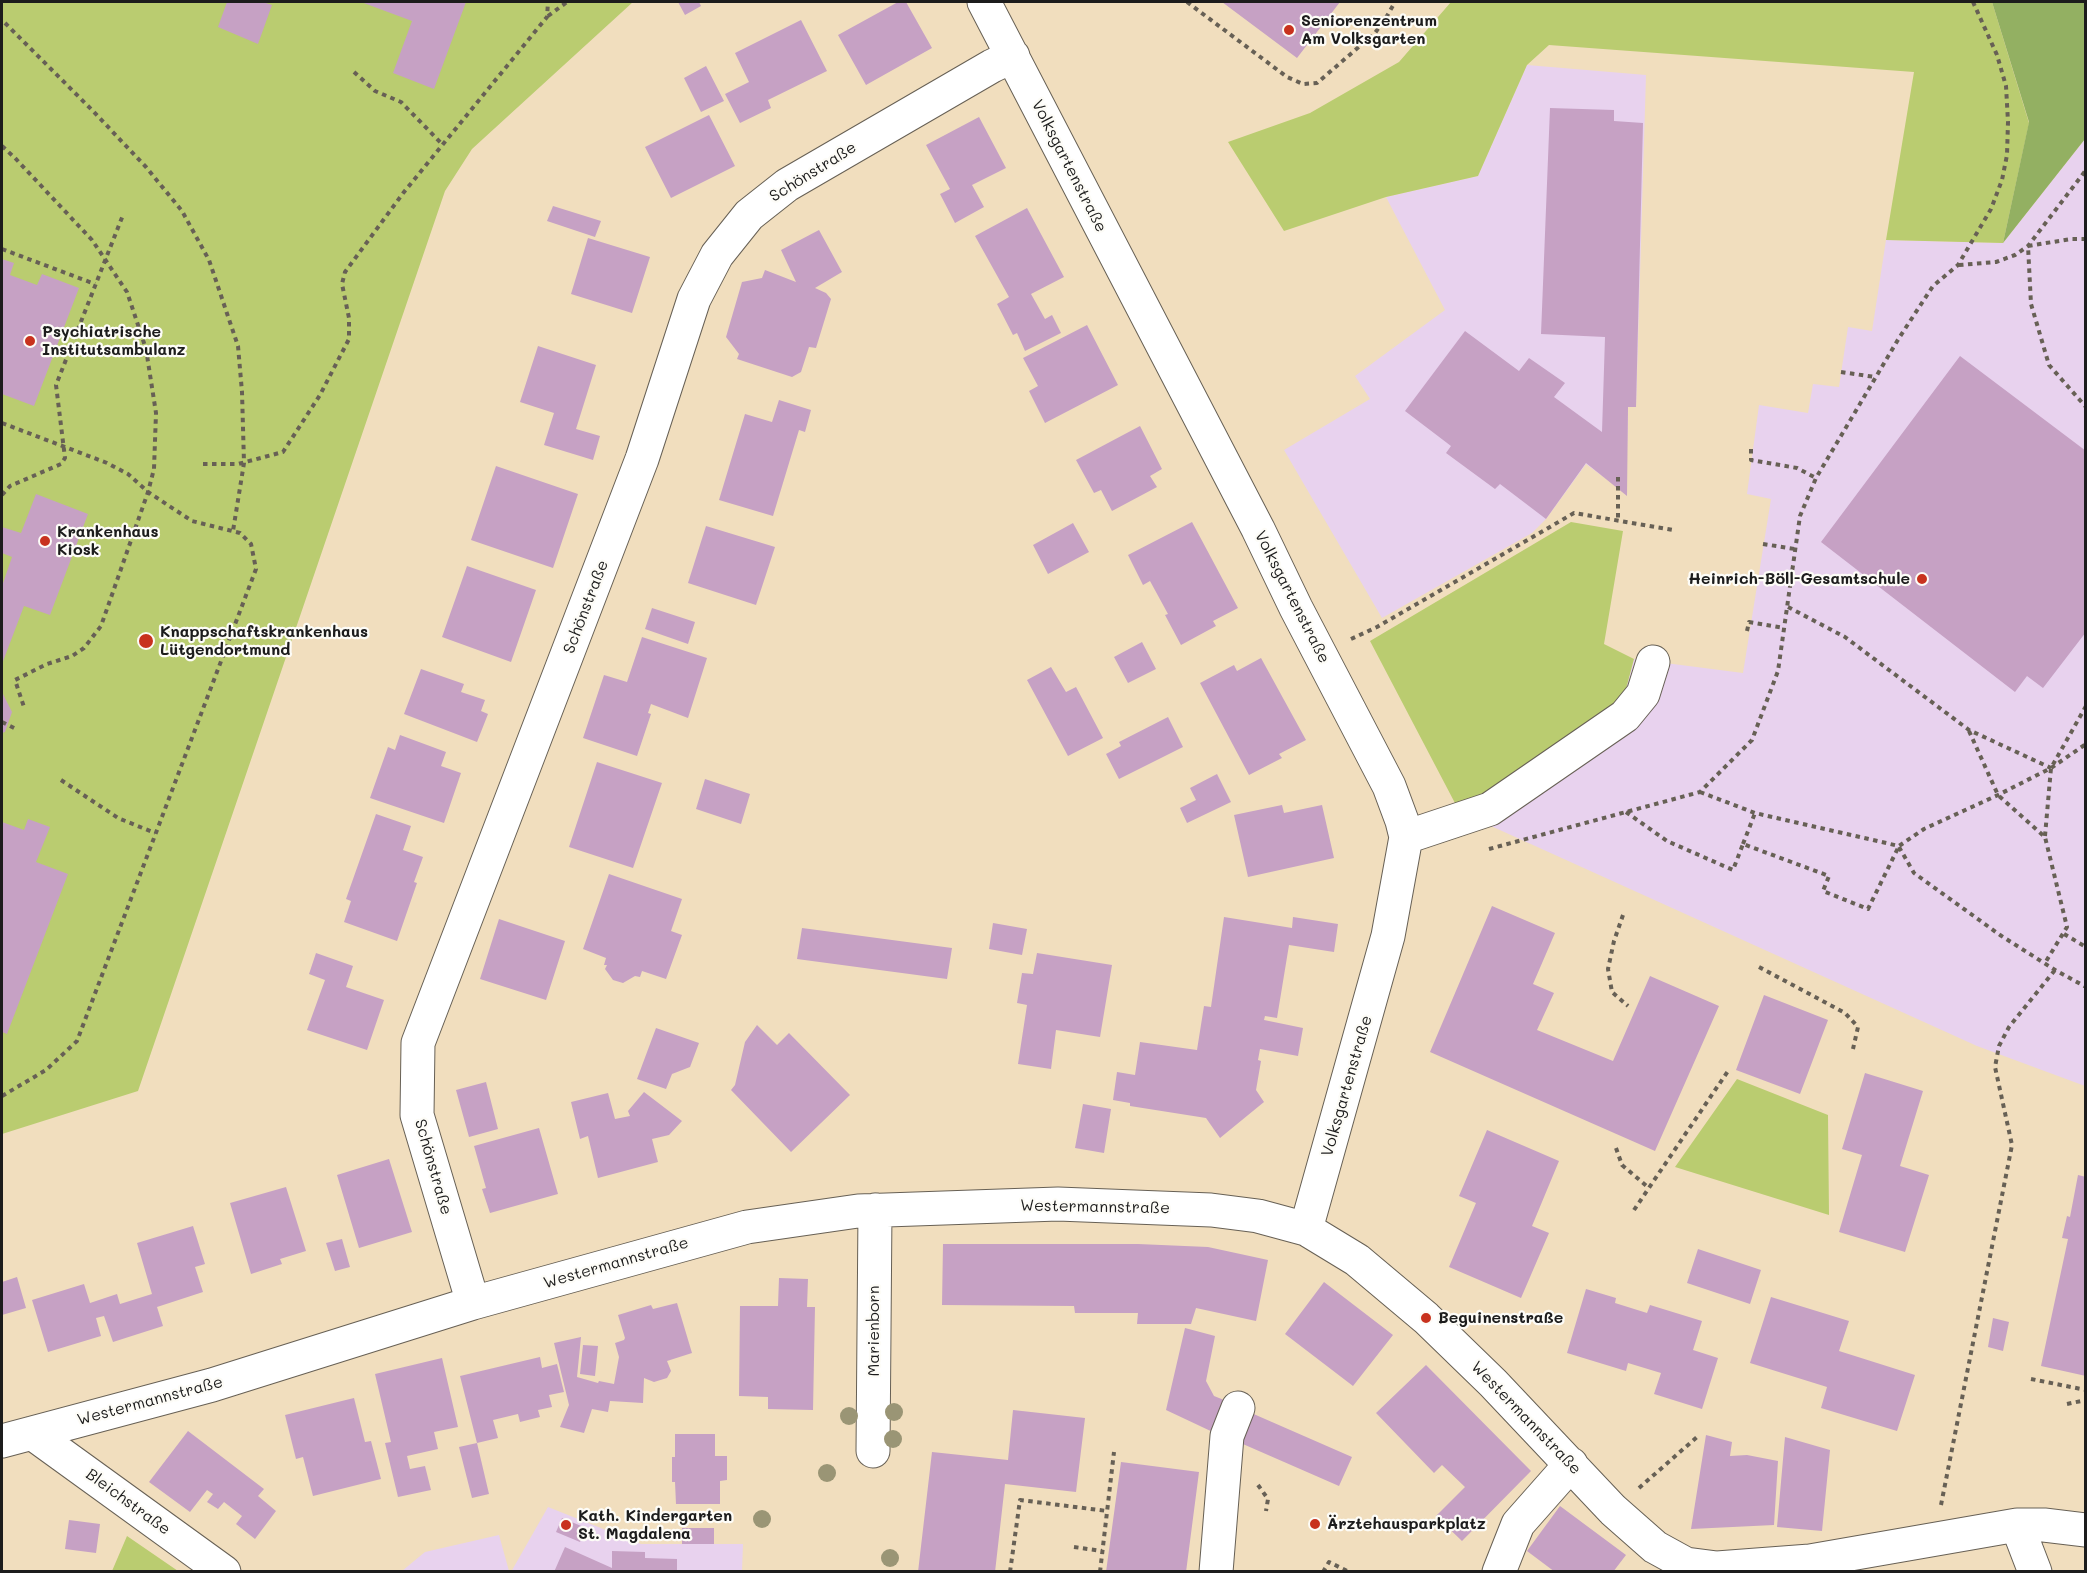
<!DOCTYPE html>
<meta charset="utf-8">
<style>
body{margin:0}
#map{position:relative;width:2087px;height:1573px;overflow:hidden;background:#f1debe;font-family:Mali,sans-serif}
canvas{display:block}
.frame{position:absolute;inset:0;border:3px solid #1c1c1c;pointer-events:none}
</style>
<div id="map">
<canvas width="2087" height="1573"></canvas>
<div class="frame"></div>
</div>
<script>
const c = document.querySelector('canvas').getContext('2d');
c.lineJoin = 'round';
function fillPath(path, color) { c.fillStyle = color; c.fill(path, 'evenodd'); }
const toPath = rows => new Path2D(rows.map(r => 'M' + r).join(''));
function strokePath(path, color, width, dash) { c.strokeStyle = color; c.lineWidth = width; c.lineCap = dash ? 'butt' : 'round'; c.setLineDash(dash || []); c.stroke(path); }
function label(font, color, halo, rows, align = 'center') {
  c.font = font + ' Mali,sans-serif'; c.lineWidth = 4.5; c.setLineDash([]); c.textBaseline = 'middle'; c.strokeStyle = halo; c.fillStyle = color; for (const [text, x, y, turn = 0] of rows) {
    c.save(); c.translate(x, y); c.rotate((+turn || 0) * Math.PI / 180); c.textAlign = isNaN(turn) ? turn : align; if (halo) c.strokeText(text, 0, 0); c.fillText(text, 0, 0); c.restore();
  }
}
fillPath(toPath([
 [1527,65,1646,75,1636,407,1628,407,1627,450,1605,478,1586,464,1546,519,1532,533,1382,618,1284,450,1370,399,1355,376,1445,310,1386,197,1478,176],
 [2085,139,2085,1086,1977,1046,1449,807,1487,799,1626,689,1634,659,1743,673,1771,499,1747,494,1759,405,1808,413,1813,384,1839,387,1848,327,1872,331,1886,240,2003,243],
 [548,1507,641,1544,743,1544,742,1571,511,1572],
 [499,1535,509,1571,402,1571,425,1552]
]), '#e8d2ee');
fillPath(toPath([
 [2,2,633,2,472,149,445,191,138,1091,2,1134],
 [1451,2,1992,2,2029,123,2003,243,1886,240,1914,72,1549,45,1527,65,1478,176,1386,197,1284,231,1228,142,1310,113,1399,62],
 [1571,522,1623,531,1604,644,1634,659,1626,689,1606,712,1487,799,1456,805,1370,641],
 [1737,1079,1828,1115,1829,1215,1675,1167],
 [127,1536,178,1571,112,1571]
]), '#bacc70');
fillPath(toPath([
 [1992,2,2086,2,2085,139,2003,243,2029,122]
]), '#93b062');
fillPath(toPath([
 [227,2,263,2,272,5,258,44,218,27],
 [361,2,466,2,434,89,393,73,412,21],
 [678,2,699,2,701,6,685,15],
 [898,2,906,2,932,48,866,85,838,35],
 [1222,2,1340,2,1297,58],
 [801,20,827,71,768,100,771,108,740,123,725,94,749,82,735,53],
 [706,66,724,101,701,112,684,78],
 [1550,108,1614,110,1614,121,1643,123,1636,407,1628,407,1627,496,1586,463,1546,519,1500,484,1495,489,1446,453,1451,446,1405,411,1465,331,1519,371,1529,358,1565,383,1554,397,1602,432,1605,337,1541,334],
 [709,115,735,166,671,198,645,147],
 [979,117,1006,168,972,185,984,207,955,223,940,194,950,189,926,145],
 [553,206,601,221,595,237,547,221],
 [1027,208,1064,277,1031,294,1045,319,1052,315,1061,333,1025,351,1017,333,1013,335,997,304,1009,297,975,236],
 [819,230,842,272,815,288,826,293,831,299,816,348,809,347,801,372,792,377,737,359,739,354,726,337,742,282,762,278,765,270,796,282,781,250],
 [588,238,650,257,632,313,571,294],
 [2,259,14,263,10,275,37,285,42,274,79,288,34,406,2,394],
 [1087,325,1118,385,1045,423,1029,391,1038,386,1023,358],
 [538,346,596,365,576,429,600,436,593,460,544,445,554,413,520,402],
 [1960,356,2086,451,2086,632,2043,688,2027,676,2015,692,1821,542],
 [779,400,811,410,805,432,799,430,773,516,719,500,745,414,772,422],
 [1140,426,1162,469,1150,476,1157,487,1112,511,1101,490,1094,493,1076,460],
 [496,466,578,494,553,568,471,540],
 [36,494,88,514,50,615,24,606,2,664,2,586,12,557,2,553,2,527,21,533],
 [1192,522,1238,608,1213,621,1216,626,1181,645,1165,615,1168,614,1150,581,1143,585,1128,555],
 [1073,523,1089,552,1048,574,1033,545],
 [706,526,775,547,756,605,688,583],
 [467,566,536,590,511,662,442,637],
 [652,608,695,622,688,644,645,629],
 [642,637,707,658,688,718,651,704,648,713,651,714,637,756,583,738,604,675,627,682],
 [1142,642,1156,669,1128,683,1114,657],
 [1261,658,1306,740,1279,754,1282,758,1249,775,1200,683,1234,665,1237,671],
 [1051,667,1066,692,1076,687,1103,738,1068,756,1027,680],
 [421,669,464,684,461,692,485,700,481,711,488,714,477,742,404,714],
 [2,692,12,712,5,732,2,733],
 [1168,717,1183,747,1119,779,1106,754,1121,746,1119,742],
 [400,735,446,752,441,766,461,773,444,823,370,798,388,747,395,750],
 [597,762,662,783,633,868,569,847],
 [1217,774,1231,802,1187,823,1180,808,1196,800,1190,788],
 [705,779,750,794,741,824,696,809],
 [1282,805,1284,813,1322,805,1334,858,1248,877,1234,815],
 [376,814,411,826,403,850,423,857,414,882,417,883,397,941,344,922,351,901,346,899],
 [28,819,50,827,36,862,68,874,7,1034,2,1032,2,822,24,830],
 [609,874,682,899,671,931,682,935,666,979,642,971,640,977,635,976,623,983,613,980,605,969,607,965,604,965,606,958,583,949],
 [1492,906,1555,933,1533,984,1554,993,1537,1030,1613,1061,1650,976,1719,1006,1655,1151,1430,1052],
 [1224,917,1292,928,1293,917,1338,924,1334,952,1289,945,1277,1018,1265,1016,1264,1020,1303,1028,1298,1056,1260,1049,1258,1060,1261,1061,1256,1090,1264,1102,1220,1138,1206,1118,1130,1106,1130,1103,1113,1100,1117,1072,1135,1075,1140,1042,1197,1050,1204,1006,1211,1007],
 [499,919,565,941,546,1000,480,979],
 [993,923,1027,929,1022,955,989,949],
 [802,928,952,948,947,979,797,959],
 [316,953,353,966,346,987,384,1000,367,1050,307,1030,325,980,309,974],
 [1037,953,1112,965,1100,1037,1056,1030,1051,1069,1018,1064,1027,1005,1017,1003,1022,973,1033,974],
 [1764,995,1828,1020,1800,1094,1736,1070],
 [757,1025,777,1045,789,1033,850,1095,791,1152,731,1090,735,1085,745,1042],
 [656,1028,699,1043,690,1067,672,1074,666,1089,637,1079],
 [1865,1073,1923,1091,1900,1166,1929,1175,1905,1252,1839,1232,1862,1155,1842,1149],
 [486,1082,498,1129,469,1137,456,1090],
 [644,1092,682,1121,669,1135,652,1139,658,1162,598,1178,588,1136,580,1139,571,1102,608,1093,615,1119,630,1116,628,1111],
 [1083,1104,1111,1109,1104,1153,1075,1148],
 [539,1128,558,1194,490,1213,482,1189,486,1188,474,1146],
 [1487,1130,1559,1161,1532,1226,1549,1233,1521,1298,1449,1267,1476,1203,1459,1196],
 [389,1159,412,1232,359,1248,337,1175],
 [2078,1175,2086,1177,2086,1376,2041,1366,2068,1239,2062,1238,2067,1216,2070,1217],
 [286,1187,306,1251,280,1259,282,1264,251,1274,230,1203],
 [193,1226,205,1264,195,1267,203,1292,157,1307,163,1326,113,1342,104,1316,96,1318,101,1336,48,1352,32,1300,84,1284,90,1303,117,1294,120,1304,152,1294,137,1243],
 [342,1239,350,1267,335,1271,326,1243],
 [943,1244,1138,1244,1208,1247,1268,1260,1256,1321,1196,1308,1191,1324,1137,1324,1138,1313,1075,1313,1074,1306,942,1305],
 [1698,1249,1761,1270,1750,1304,1687,1283],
 [17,1277,26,1308,2,1315,2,1282],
 [779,1278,808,1279,807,1307,815,1307,813,1410,768,1409,768,1397,739,1396,740,1306,778,1306],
 [1324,1282,1393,1335,1353,1386,1285,1334],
 [1586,1289,1616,1298,1615,1303,1647,1313,1650,1305,1702,1321,1693,1350,1718,1358,1702,1409,1654,1394,1661,1373,1628,1363,1626,1371,1567,1353],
 [1771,1297,1849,1321,1839,1351,1915,1375,1897,1431,1821,1408,1827,1387,1750,1363],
 [677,1303,692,1353,667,1361,671,1371,667,1378,654,1382,644,1378,643,1403,610,1401,608,1412,592,1409,584,1433,560,1427,569,1405,554,1343,581,1337,577,1377,598,1383,599,1381,614,1384,619,1357,615,1343,624,1340,625,1338,618,1315,651,1305,653,1309],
 [1993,1318,2009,1322,2003,1351,1988,1347],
 [1185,1328,1215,1336,1206,1381,1214,1396,1229,1402,1217,1434,1166,1410],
 [583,1345,598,1346,595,1376,580,1374],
 [540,1357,542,1368,557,1364,564,1392,549,1395,552,1407,538,1410,540,1417,520,1422,518,1414,493,1420,498,1438,477,1443,460,1376],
 [442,1358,458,1427,434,1432,438,1449,407,1456,410,1469,425,1466,431,1490,398,1497,385,1443,391,1442,375,1374],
 [1426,1365,1531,1471,1462,1541,1436,1516,1465,1487,1442,1465,1434,1473,1376,1413],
 [354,1398,365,1442,371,1441,381,1479,313,1496,303,1457,296,1459,285,1415],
 [1013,1410,1085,1418,1076,1492,1005,1484,995,1572,918,1572,932,1452,1008,1460],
 [1249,1412,1352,1457,1339,1486,1236,1441],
 [188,1431,264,1489,258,1496,276,1511,255,1539,236,1524,242,1516,224,1502,218,1509,207,1502,213,1494,207,1490,190,1512,149,1482],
 [675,1434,715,1434,715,1456,727,1456,727,1480,720,1481,720,1504,676,1504,675,1482,672,1482,672,1457,675,1457],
 [1706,1435,1732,1442,1730,1456,1747,1455,1778,1461,1774,1525,1691,1529],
 [1785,1437,1830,1450,1822,1531,1777,1527],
 [477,1443,489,1494,472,1498,459,1447],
 [1121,1462,1199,1472,1186,1572,1106,1572],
 [1560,1506,1626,1555,1613,1572,1555,1572,1527,1551],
 [562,1518,586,1528,580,1542,556,1532],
 [69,1520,100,1524,96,1553,65,1549],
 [682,1528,714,1528,714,1544,682,1544],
 [565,1547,612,1568,612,1551,645,1552,645,1558,677,1559,677,1572,554,1572]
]), '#c6a1c4');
const minor = toPath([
 [984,2,1258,529,1296,608,1389,786,1402,821,1406,837,1388,936,1306,1229],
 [1406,837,1490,809,1625,716,1643,694,1653,662],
 [473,1303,417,1115,418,1043,642,459,694,299,717,255,749,215,787,185,992,66,1013,56],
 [32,1433,224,1572],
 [2,1441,212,1385,473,1303,747,1227,858,1211,1058,1204,1211,1210,1258,1216,1306,1229,1357,1260,1426,1318,1493,1383,1613,1510,1655,1547,1686,1564,1717,1568,1810,1561,2017,1525,2044,1525,2086,1530],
 [873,1451,875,1210],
 [2017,1525,2035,1572],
 [1216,1572,1227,1436,1238,1408],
 [1499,1572,1518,1524,1571,1464]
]);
strokePath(minor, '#676055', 35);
strokePath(toPath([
 [1187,2,1287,77,1303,84,1317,83,1375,33,1387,16,1395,2],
 [548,16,567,2],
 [5,23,92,110,146,167,182,211,209,260,238,346,242,392,244,463,233,531],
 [354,72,375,91,401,102,443,145],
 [2,146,15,158,92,240,127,292,146,349,156,413,154,469,148,492,101,626,84,648,72,656,47,664,15,680,24,707],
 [2086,239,2071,239,2028,246,2031,304,2049,365,2086,407],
 [2,249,95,284],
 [1959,265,1996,262,2015,255,2028,246,2086,170],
 [1841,372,1875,377],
 [2,423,107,463,128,474,148,492,192,521,240,533,251,544,256,569,77,1041,46,1070,2,1096],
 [1751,449,1751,460,1797,468,1816,478],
 [203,464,238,464,283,452,320,395,349,339,349,318,342,284,345,272,404,192,547,17,548,2],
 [1618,477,1618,521],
 [2,495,10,486,61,464,65,458,56,385,123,215],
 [1763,544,1795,549],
 [1788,607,1845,637,1969,730,2051,768],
 [1747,631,1749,622,1784,628],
 [1351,639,1377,627,1574,513,1673,530],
 [2,722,16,729],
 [1969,731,1998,795,2045,837,2067,927,2045,963],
 [61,780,118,818,155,833],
 [1700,792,1755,813,1899,846,1924,829,1998,795,2051,768,2086,744],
 [1626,812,1667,841,1733,870,1743,844,1829,876,1823,891,1868,909,1899,846],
 [2045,836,2051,768,2086,706],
 [1743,844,1755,813],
 [1899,847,1914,873,2000,935,2055,970,2086,987],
 [1489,849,1700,792,1752,740,1778,671,1800,516,1816,478,1899,338,1933,286,1958,265,1991,209,2002,180,2007,155,2008,122,2006,86,1997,55,1973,2],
 [1623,915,1614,941,1608,969,1612,992,1628,1006],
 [2064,934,2086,947],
 [1759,967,1845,1013,1858,1027,1853,1049],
 [1616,1148,1622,1165,1649,1188],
 [1634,1210,1728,1071],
 [2031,1379,2086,1390],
 [2067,1404,2086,1400],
 [1258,1485,1268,1499,1266,1511],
 [1639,1488,1697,1437],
 [1941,1505,2012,1145,1995,1067,1999,1046,2009,1027,2055,970],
 [1074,1547,1102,1551],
 [1010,1572,1020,1500,1107,1511],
 [1100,1572,1114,1452],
 [1323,1572,1329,1562,1349,1572]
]), '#676055', 4, [4.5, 4.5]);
strokePath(minor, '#fff', 33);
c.fillStyle = '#9a9575';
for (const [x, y] of [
 [894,1412],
 [849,1416],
 [893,1439],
 [827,1473],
 [762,1519],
 [890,1558]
]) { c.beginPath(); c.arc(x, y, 9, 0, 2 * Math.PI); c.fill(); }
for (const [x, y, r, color] of [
 [1289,30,6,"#c8321e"],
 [30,341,6,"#c8321e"],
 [45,541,6,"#c8321e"],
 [1922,579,6,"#c8321e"],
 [146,641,8,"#c8321e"],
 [1426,1318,6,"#c8321e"],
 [1315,1524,6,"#c8321e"],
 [566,1525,6,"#c8321e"]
]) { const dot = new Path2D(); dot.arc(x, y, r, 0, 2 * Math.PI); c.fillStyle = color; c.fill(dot); strokePath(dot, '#fdfcf7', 2); }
label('bold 16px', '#1c1c1c', '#fdfcf7', [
 ["Seniorenzentrum",1301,21],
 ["Am Volksgarten",1301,39],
 ["Psychiatrische",42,332],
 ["Institutsambulanz",42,350],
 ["Krankenhaus",57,532],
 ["Kiosk",57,550],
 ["Heinrich-Böll-Gesamtschule",1910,579,"right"],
 ["Knappschaftskrankenhaus",160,632],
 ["Lütgendortmund",160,650],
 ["Beguinenstraße",1438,1318],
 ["Kath. Kindergarten",578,1516],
 ["St. Magdalena",578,1534],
 ["Ärztehausparkplatz",1327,1524]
], 'left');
label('16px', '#1c1c1c', '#fdfcf7', [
 ["Volksgartenstraße",1069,166,63],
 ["Schönstraße",813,172,-32],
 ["Volksgartenstraße",1292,597,63],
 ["Schönstraße",586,607,-69],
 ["Volksgartenstraße",1347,1086,-74],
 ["Schönstraße",433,1167,74],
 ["Westermannstraße",1095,1207,1],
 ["Westermannstraße",616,1263,-16],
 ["Marienborn",874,1331,-90],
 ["Westermannstraße",150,1401,-15],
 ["Westermannstraße",1526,1418,46],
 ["Bleichstraße",128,1502,36]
]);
</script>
